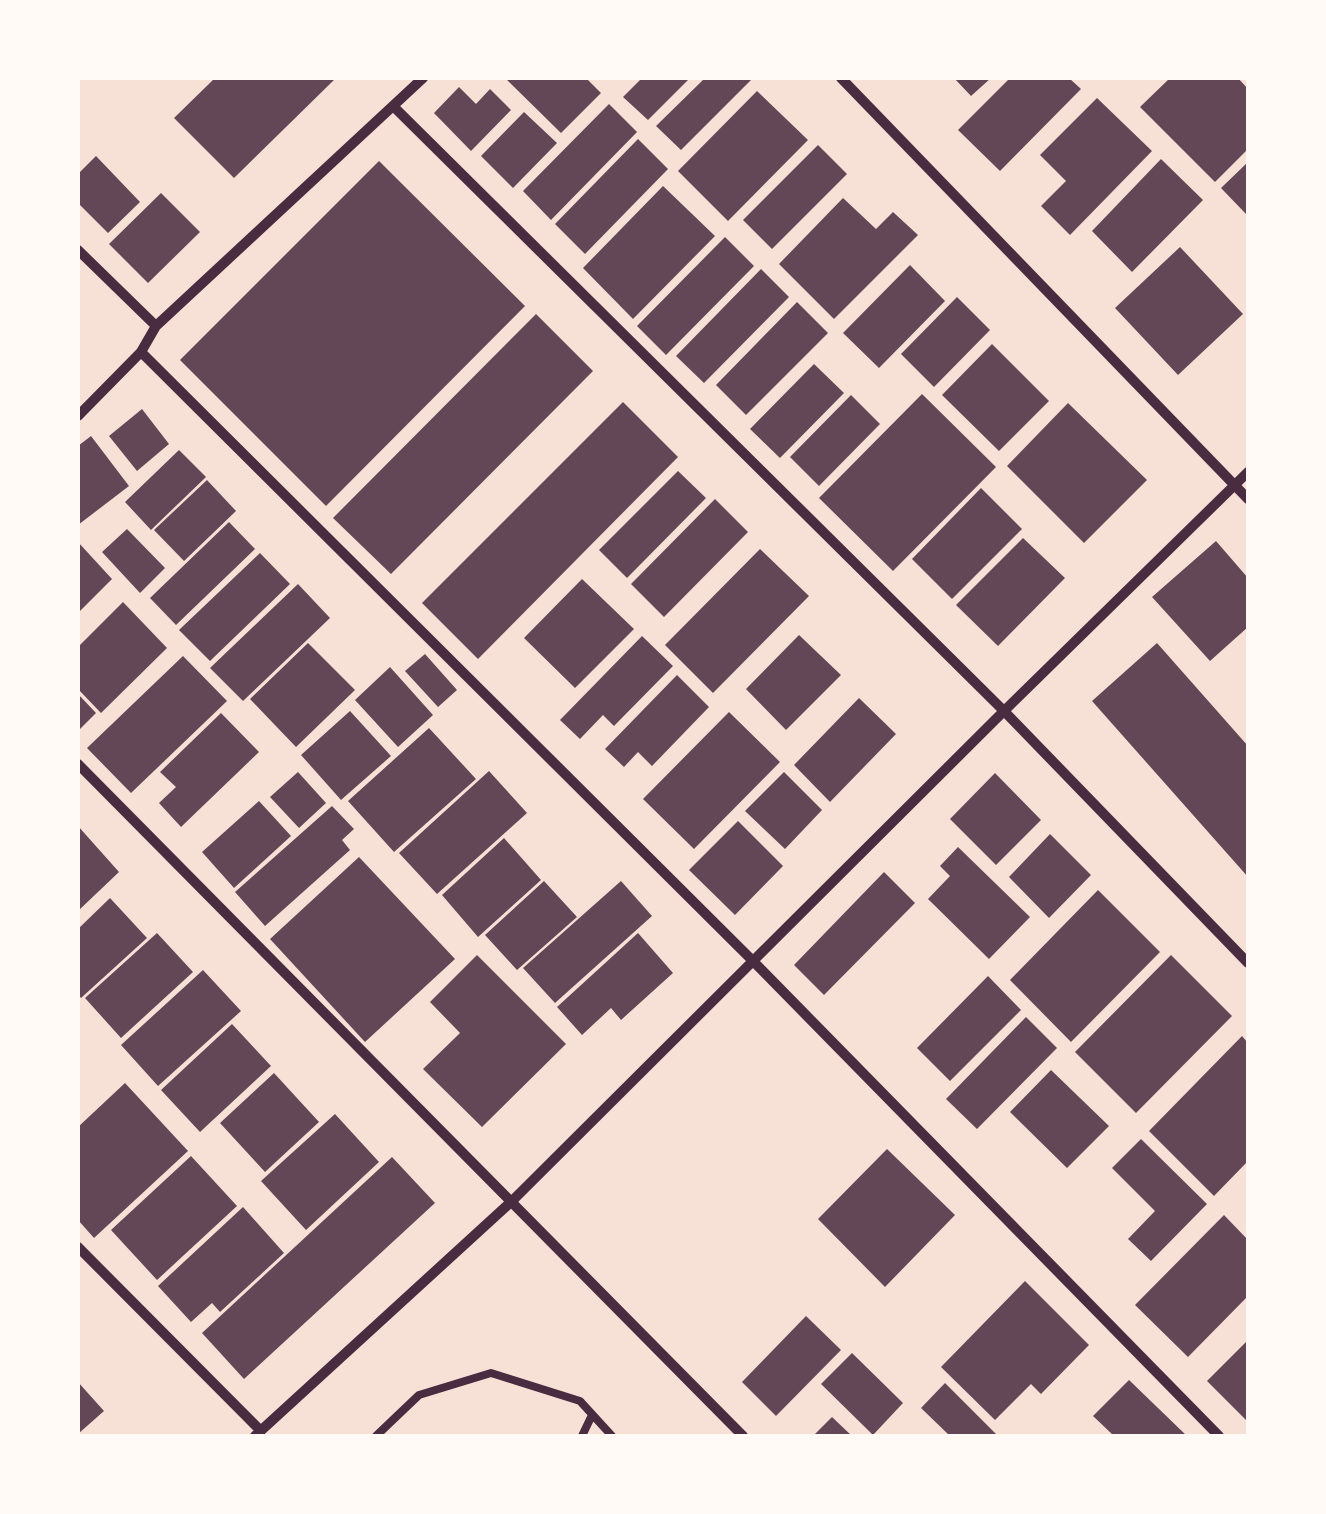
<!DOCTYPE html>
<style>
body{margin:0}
#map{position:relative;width:1326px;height:1514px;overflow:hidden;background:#f7e1d7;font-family:"Work Sans",sans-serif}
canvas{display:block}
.frame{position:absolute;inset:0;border:80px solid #fffaf5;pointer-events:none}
</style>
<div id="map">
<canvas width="1326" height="1514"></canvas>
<div class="frame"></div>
</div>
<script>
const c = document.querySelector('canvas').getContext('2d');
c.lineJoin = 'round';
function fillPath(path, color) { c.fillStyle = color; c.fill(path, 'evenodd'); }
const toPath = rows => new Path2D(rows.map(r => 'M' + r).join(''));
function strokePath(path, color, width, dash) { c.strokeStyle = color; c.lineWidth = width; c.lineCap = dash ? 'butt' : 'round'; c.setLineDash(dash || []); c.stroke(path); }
fillPath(toPath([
 [215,78,336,78,234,178,174,118],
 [505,78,586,78,601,93,561,133],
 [642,78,690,78,648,120,623,97],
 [705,78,753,78,681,150,656,126],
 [954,78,991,78,971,96],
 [1010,78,1069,78,1081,89,1000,171,958,130],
 [1170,78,1238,78,1248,89,1248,149,1215,182,1140,107],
 [459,87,476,104,490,89,511,110,471,151,434,113],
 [757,91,808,140,728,221,678,171],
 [1097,98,1152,151,1070,235,1041,206,1066,181,1040,155],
 [609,104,637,132,551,220,523,191],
 [524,112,557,143,513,188,481,156],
 [638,139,668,169,585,254,555,224],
 [818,145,847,174,772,249,743,220],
 [96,156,140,202,108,233,78,203,78,174],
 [1161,159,1203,200,1132,272,1092,231],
 [379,161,525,306,326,506,180,360],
 [1248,162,1248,212,1246,214,1221,188],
 [663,186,715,236,633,319,583,268],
 [161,193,200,232,148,283,109,244],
 [843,198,876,229,893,212,918,235,834,319,779,264],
 [725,237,754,266,666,355,637,326],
 [1180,247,1243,314,1178,375,1115,308],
 [910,265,945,301,879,368,843,333],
 [761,269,789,297,704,383,676,356],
 [957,297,990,330,934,387,901,354],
 [797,302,828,333,746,415,716,385],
 [536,314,593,371,391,574,333,518],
 [992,344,1049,401,999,451,942,395],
 [814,364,844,393,780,458,750,429],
 [922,394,996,467,893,571,819,498],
 [851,395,880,424,819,486,790,457],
 [623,402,678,457,478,659,422,603],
 [1068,403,1147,480,1084,543,1007,466],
 [142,409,169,444,137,471,109,436],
 [91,436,129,486,78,525,78,446],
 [179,450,206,477,151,530,125,502],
 [678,471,706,498,627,578,599,550],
 [207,480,236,511,184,561,154,530],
 [981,488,1022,529,952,599,912,559],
 [715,499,748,532,664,617,631,584],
 [229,522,255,549,176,625,150,598],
 [127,529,165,568,140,593,102,552],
 [1023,538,1065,578,998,646,956,605],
 [1216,541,1248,578,1248,627,1210,661,1152,597],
 [78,542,112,579,78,613],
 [760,549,809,596,713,693,665,645],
 [260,553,290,584,210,661,179,630],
 [582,579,634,629,575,688,524,638],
 [298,584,330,618,243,701,210,668],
 [123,602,167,648,101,713,78,689,78,647],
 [799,635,841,675,786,730,746,689],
 [642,636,673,666,614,726,603,715,580,739,560,720],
 [308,643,355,690,296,747,250,699],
 [1157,643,1248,746,1248,877,1092,701],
 [425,654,457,690,438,707,405,671],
 [183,656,227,701,131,793,87,748],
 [390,667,433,715,398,747,355,700],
 [677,675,709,707,652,766,638,752,624,767,605,749],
 [78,694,96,713,78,731],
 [859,698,896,734,830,802,794,765],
 [350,711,391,756,341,800,301,755],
 [729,712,780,762,694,849,643,799],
 [221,713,259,752,181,827,159,803,176,787,160,772],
 [429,728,476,779,394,852,348,801],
 [489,771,527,813,437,894,399,853],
 [298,772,326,803,299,828,270,797],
 [784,772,822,810,785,849,745,811],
 [995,773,1041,820,996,865,950,819],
 [259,801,291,836,234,888,202,852],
 [332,806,354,829,342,840,350,850,265,926,235,892],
 [738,821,783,866,735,915,689,870],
 [78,826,119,872,78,911],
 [1050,834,1091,875,1049,918,1009,877],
 [504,838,541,880,478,937,442,895],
 [958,847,1030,917,989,959,928,899,950,876,940,866],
 [359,857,455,959,365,1042,270,939],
 [884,872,915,903,824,995,794,965],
 [544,881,577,917,517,970,485,935],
 [621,881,652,916,555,1003,523,968],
 [1098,890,1160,952,1071,1042,1010,980],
 [110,898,147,938,81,998,78,994,78,929],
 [157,933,193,972,121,1038,85,998],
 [638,933,673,973,621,1020,611,1008,582,1035,557,1007],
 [477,955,566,1044,482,1127,423,1069,460,1033,430,1002],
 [1171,955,1232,1016,1136,1113,1075,1052],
 [203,970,241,1011,158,1086,121,1045],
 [988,976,1021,1010,950,1081,917,1048],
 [1026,1017,1057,1048,977,1129,946,1099],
 [232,1024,271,1066,200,1132,161,1090],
 [1242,1036,1248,1043,1248,1161,1214,1196,1149,1131],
 [1051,1070,1109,1126,1067,1168,1010,1112],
 [274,1073,319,1122,265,1172,220,1123],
 [125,1083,188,1151,94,1238,78,1220,78,1127],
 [335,1114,379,1162,306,1230,261,1181],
 [1141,1139,1207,1204,1151,1261,1128,1239,1155,1211,1112,1168],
 [887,1149,955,1215,885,1287,818,1219],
 [191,1156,237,1206,157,1280,111,1230],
 [392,1157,435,1203,244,1379,202,1333],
 [243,1207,284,1253,220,1312,212,1303,191,1322,158,1286],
 [1224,1215,1248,1240,1248,1296,1188,1357,1135,1305],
 [1025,1281,1089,1345,1041,1394,1031,1384,995,1420,941,1367],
 [806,1316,841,1350,776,1416,742,1382],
 [1248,1340,1248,1422,1207,1381],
 [852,1353,903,1403,873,1435,821,1384],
 [1129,1380,1187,1436,1114,1436,1093,1416],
 [78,1382,104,1411,78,1434],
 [945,1383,998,1436,950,1436,921,1408],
 [832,1417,852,1436,813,1436]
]), '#644757');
strokePath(toPath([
 [376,1436,419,1395,491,1373,580,1401,612,1436],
 [582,1436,592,1415]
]), '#4a2c40', 8);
strokePath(toPath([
 [841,78,1248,499],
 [393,106,1004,711,1248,963],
 [78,250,156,326],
 [141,352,753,961,1219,1436],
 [78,416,141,352,156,326,423,78],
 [78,764,743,1436],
 [78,1247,261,1431],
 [255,1436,512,1201,1004,711,1248,472]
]), '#4a2c40', 10);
</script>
